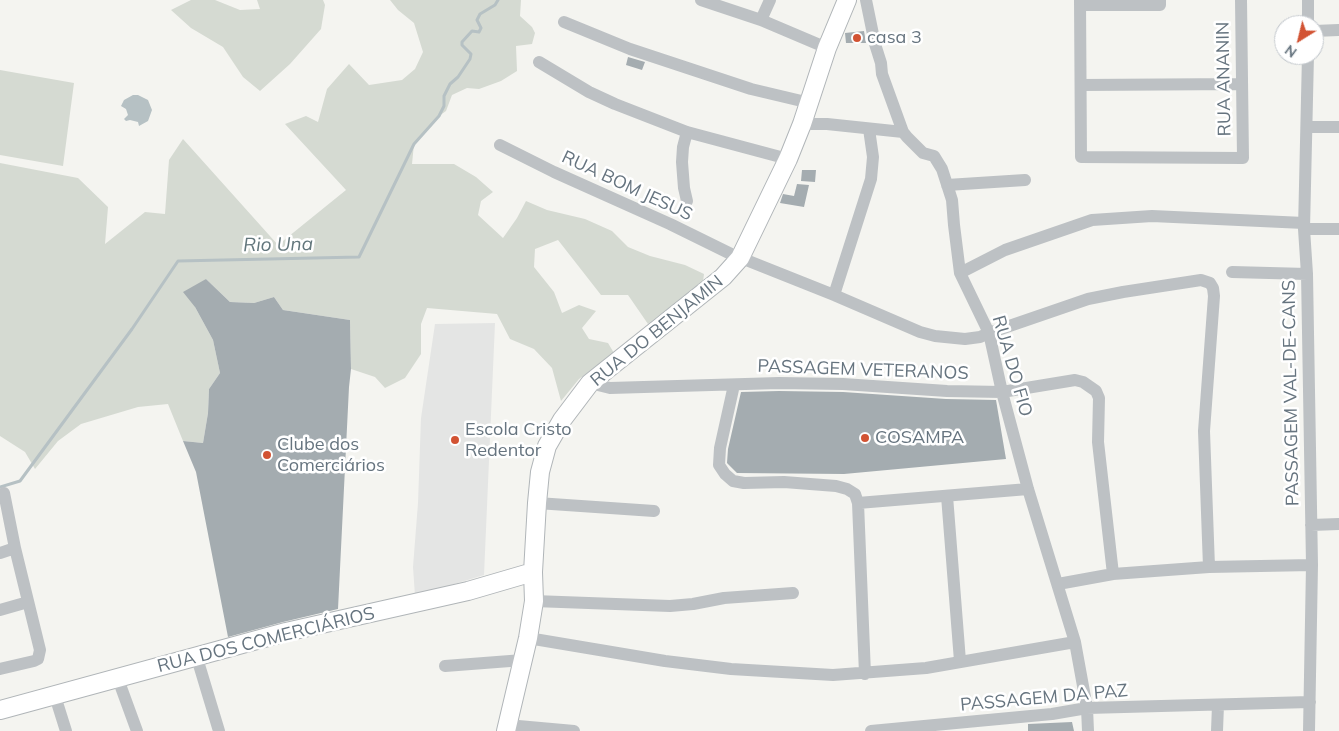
<!DOCTYPE html>
<meta charset="utf-8">
<style>
body{margin:0}
#map{position:relative;width:1339px;height:731px;overflow:hidden;background:#f4f4f0;font-family:Mulish,sans-serif}
canvas{display:block}
.north{position:absolute;left:1274px;top:15px;width:50px;height:50px;box-sizing:border-box;background:#fff;border:1px solid #c2c7cc;border-radius:50%;rotate:216deg;font-size:14px;font-weight:700;line-height:20px;text-align:center;color:#66747f}
.north::after{content:'';display:block;margin:auto;width:18px;height:22px;background:#d25333;clip-path:polygon(50% 0,100% 100%,50% 72%,0 100%)}
</style>
<div id="map">
<canvas width="1339" height="731"></canvas>
<div class="north">N</div>
</div>
<script>
const c = document.querySelector('canvas').getContext('2d');
c.lineJoin = 'round';
function fillPath(path, color) { c.fillStyle = color; c.fill(path, 'evenodd'); }
const toPath = rows => new Path2D(rows.map(r => 'M' + r).join(''));
function strokePath(path, color, width, dash) { c.strokeStyle = color; c.lineWidth = width; c.lineCap = dash ? 'butt' : 'round'; c.setLineDash(dash || []); c.stroke(path); }
function label(font, color, halo, rows, align = 'center') {
  c.font = font + ' Mulish,sans-serif'; c.lineWidth = 5; c.setLineDash([]); c.textBaseline = 'middle'; c.strokeStyle = halo; c.fillStyle = color; for (const [text, x, y, turn = 0] of rows) {
    c.save(); c.translate(x, y); c.rotate((+turn || 0) * Math.PI / 180); c.textAlign = isNaN(turn) ? turn : align; if (halo) c.strokeText(text, 0, 0); c.fillText(text, 0, 0); c.restore();
  }
}
fillPath(toPath([
 [495,323,484,575,415,596,413,567,418,503,421,418,435,324]
]), '#e4e5e4');
fillPath(toPath([
 [191,0,215,0,240,10,260,9,257,0,323,0,325,5,321,29,290,64,260,91,243,77,223,47,191,28,171,10],
 [390,0,521,0,520,16,532,27,535,33,532,44,516,46,517,71,501,81,479,89,467,88,452,95,446,111,439,116,414,144,412,164,454,164,476,177,493,192,481,201,478,215,503,238,517,218,526,201,547,210,585,219,612,231,628,247,650,256,685,265,704,274,703,282,648,324,628,295,601,295,558,240,535,249,534,267,554,292,562,313,579,305,596,311,582,328,589,339,608,343,614,353,579,379,561,401,552,368,534,349,510,339,497,314,427,308,421,324,421,354,405,378,385,388,375,377,351,369,350,320,283,310,274,297,254,303,230,302,206,279,195,307,213,340,220,373,209,389,208,413,203,443,183,441,168,404,138,407,81,424,58,441,35,469,25,452,0,436,0,163,78,178,108,207,105,244,145,212,165,214,169,160,183,139,278,245,346,190,285,124,306,116,318,122,327,89,349,64,369,85,402,80,415,69,423,52,414,23,398,10],
 [0,70,74,83,63,166,0,155]
]), '#d5dad2');
fillPath(toPath([
 [133,95,138,95,148,100,152,110,148,121,139,126,138,122,130,120,126,121,124,119,128,115,126,109,121,106,124,100]
]), '#b6c1c4');
strokePath(toPath([
 [0,487,20,481,132,329,178,261,359,257,414,144,439,116,444,106,444,96,450,84,458,77,470,59,471,54,462,45,462,42,472,31,479,32,481,28,477,20,480,14,495,5,498,0]
]), '#b6c1c4', 3);
fillPath(toPath([
 [864,31,866,43,846,43,845,33],
 [628,57,645,62,642,70,626,65],
 [802,170,816,170,815,182,801,181],
 [797,184,809,185,804,207,780,203,783,194,794,196],
 [206,279,230,302,254,303,274,297,283,310,350,320,351,369,349,387,338,609,283,622,228,637,196,472,183,441,203,443,208,413,209,389,220,373,213,340,195,307,183,292],
 [779,391,843,392,946,399,996,400,1006,459,844,474,737,473,727,463,728,449,741,392],
 [1072,722,1074,731,1028,731,1028,724]
]), '#a4acb0');
const secondary = toPath([
 [0,710,286,632,468,591,533,572],
 [506,731,528,638,534,601,533,572,537,503,540,472,547,446,562,420,590,383,723,277,740,258,788,159,802,124,827,48,847,0]
]);
strokePath(secondary, '#b0b5b8', 20);
strokePath(toPath([
 [701,0,761,20,827,48],
 [866,0,875,44,881,63,882,74,903,132,907,137,923,153,934,156,942,169,952,200,954,225,960,273,989,333,1002,392,1028,489,1075,642,1087,708,1088,731],
 [1080,0,1081,157,1243,158,1241,0],
 [1308,0,1308,25],
 [1080,5,1160,5,1160,0],
 [761,20,770,0],
 [564,22,630,49,751,89,810,103],
 [1314,31,1339,30],
 [1308,55,1304,229,1307,274,1312,565,1309,731],
 [539,62,589,92,615,104,687,132,788,159],
 [1081,85,1242,84],
 [802,124,827,124,903,132],
 [1307,127,1339,127],
 [500,145,554,172,670,224,731,254,834,295,920,332,935,336,965,339,980,337,989,333,1088,299,1123,292,1201,280,1210,283,1213,288,1214,296,1204,431,1209,567],
 [947,185,1025,180],
 [687,201,684,188,682,162,683,147,687,132],
 [1304,229,1339,229],
 [1232,272,1307,274],
 [960,273,1005,250,1092,220,1152,216,1304,223],
 [834,295,871,179,873,157,869,129],
 [590,383,610,388,779,383,843,384,947,391,1002,392,1075,380,1083,382,1096,391,1099,398,1098,442,1113,574],
 [734,385,720,448,719,465,725,474,733,481,744,483,784,482,836,486,847,489,855,494,858,503,865,674],
 [947,496,960,661],
 [537,503,654,511],
 [858,503,1028,489],
 [1311,525,1339,524],
 [0,553,15,548],
 [1058,584,1113,574,1209,567,1312,565],
 [534,601,670,606,693,604,724,598,793,593],
 [0,610,28,602],
 [528,638,665,661,731,669,833,675,926,668,1075,642],
 [197,658,219,731],
 [445,666,523,660],
 [0,669,34,661,38,659,40,650,15,548,4,493],
 [118,679,137,731],
 [55,696,66,731],
 [507,725,574,731],
 [871,731,1052,714,1087,708,1310,702],
 [1217,731,1218,705]
]), '#bdc1c4', 12);
strokePath(secondary, '#fff', 18);
for (const [x, y, r, color] of [
 [857,38,5,"#d25333"],
 [865,438,5,"#d25333"],
 [455,440,5,"#d25333"],
 [267,455,5,"#d25333"]
]) { const dot = new Path2D(); dot.arc(x, y, r, 0, 2 * Math.PI); c.fillStyle = color; c.fill(dot); strokePath(dot, '#fff', 2); }
label('18px', '#66747f', '#fff', [
 ["casa 3",867,38],
 ["Escola Cristo",465,430],
 ["Redentor",465,451],
 ["COSAMPA",875,438],
 ["Clube dos",277,445],
 ["Comerciários",277,466]
], 'left');
label('18px', '#66747f', '#fff', [
 ["RUA ANANIN",1224,79,-91],
 ["RUA BOM JESUS",627,186,25],
 ["RUA DO BENJAMIN",657,331,-39],
 ["RUA DO FIO",1012,366,74],
 ["PASSAGEM VETERANOS",863,370,2],
 ["PASSAGEM VAL-DE-CANS",1291,393,-91],
 ["RUA DOS COMERCIÁRIOS",266,640,-14],
 ["PASSAGEM DA PAZ",1044,698,-5]
]);
label('italic 19px', '#62767c', '#fff', [
 ["Rio Una",278,245,-1]
]);
</script>
